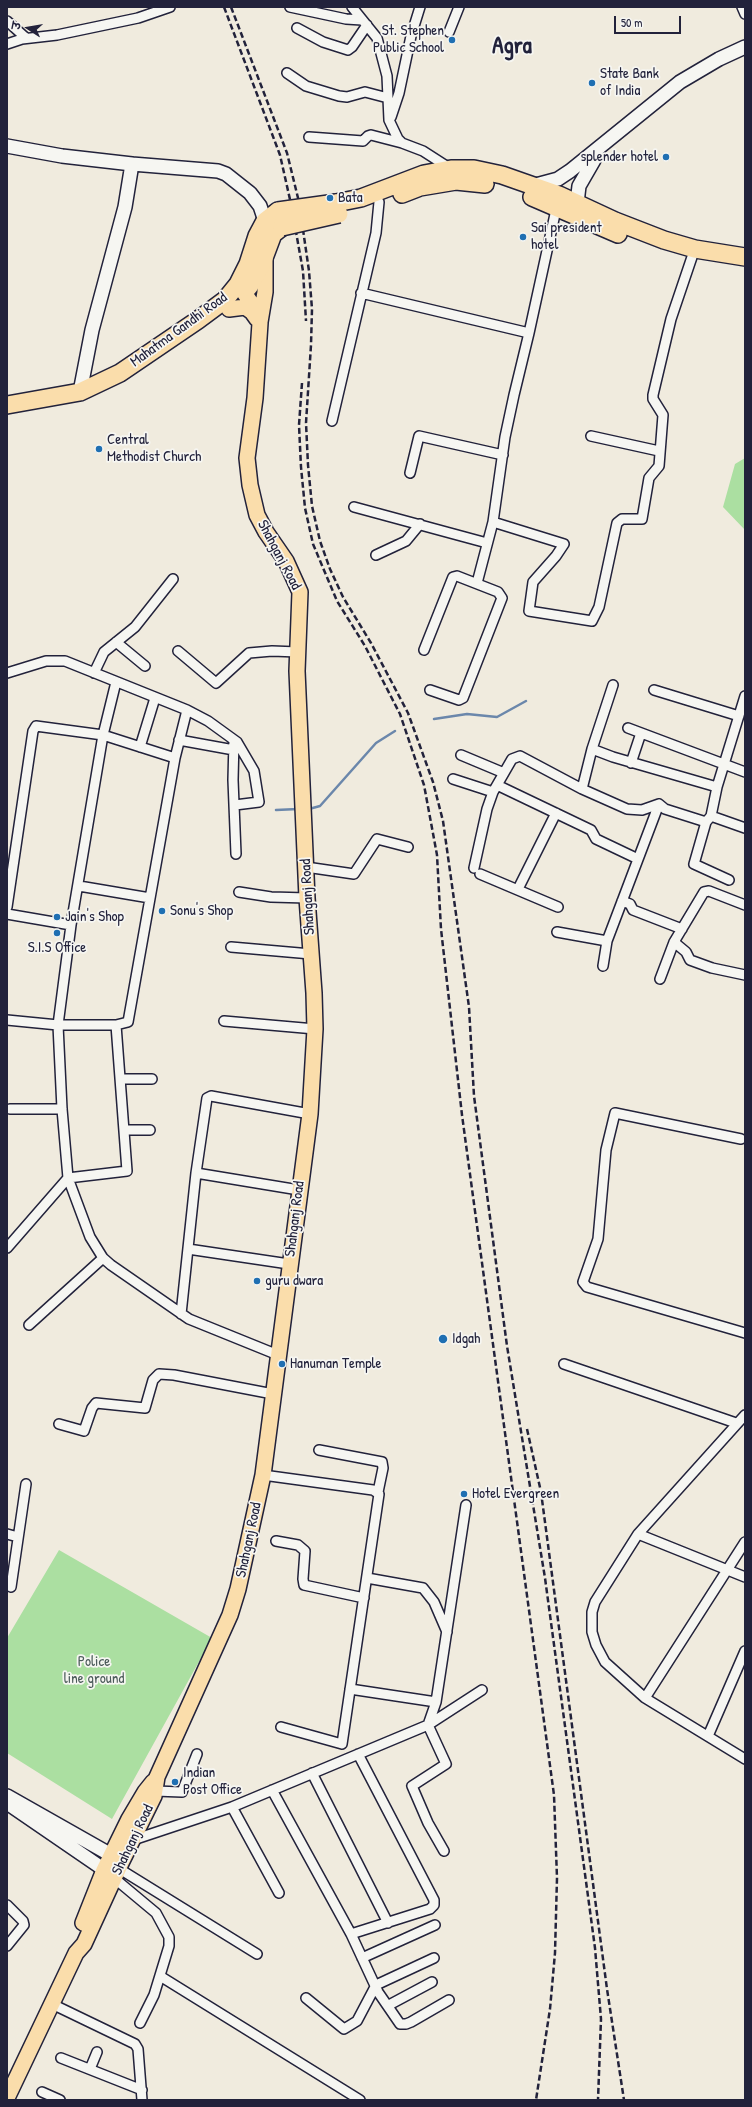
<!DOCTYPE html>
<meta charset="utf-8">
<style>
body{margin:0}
#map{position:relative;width:752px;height:2107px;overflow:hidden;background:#f0ebde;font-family:"Patrick Hand","Playpen Sans Deva",sans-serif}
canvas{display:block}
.frame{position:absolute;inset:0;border:8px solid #22223b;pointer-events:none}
.north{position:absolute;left:8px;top:8px;width:40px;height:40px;-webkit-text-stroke:3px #f6f6f2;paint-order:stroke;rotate:282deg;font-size:11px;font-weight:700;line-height:16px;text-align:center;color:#22223b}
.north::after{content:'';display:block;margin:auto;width:14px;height:18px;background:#22223b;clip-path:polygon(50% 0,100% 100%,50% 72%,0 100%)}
.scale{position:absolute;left:614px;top:16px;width:67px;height:18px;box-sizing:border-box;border:2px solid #22223b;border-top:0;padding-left:5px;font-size:12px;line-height:14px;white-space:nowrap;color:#22223b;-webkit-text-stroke:3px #f6f6f2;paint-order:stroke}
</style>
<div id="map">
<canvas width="752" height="2107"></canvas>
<div class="frame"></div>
<div class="north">उ</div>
<div class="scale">50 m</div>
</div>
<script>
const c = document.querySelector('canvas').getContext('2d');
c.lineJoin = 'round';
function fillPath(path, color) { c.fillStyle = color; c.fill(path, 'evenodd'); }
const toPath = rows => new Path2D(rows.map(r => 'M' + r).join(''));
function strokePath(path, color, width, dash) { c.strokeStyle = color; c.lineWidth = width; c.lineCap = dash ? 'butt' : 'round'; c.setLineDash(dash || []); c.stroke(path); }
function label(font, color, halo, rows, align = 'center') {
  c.font = font + ' "Patrick Hand",sans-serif'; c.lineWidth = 3.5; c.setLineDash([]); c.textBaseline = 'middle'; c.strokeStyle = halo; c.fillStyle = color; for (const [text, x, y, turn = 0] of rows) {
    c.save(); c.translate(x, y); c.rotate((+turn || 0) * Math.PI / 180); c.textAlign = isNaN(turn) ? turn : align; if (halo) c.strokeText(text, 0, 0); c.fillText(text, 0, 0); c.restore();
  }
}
fillPath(toPath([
 [745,458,745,530,723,507,735,464],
 [59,1550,212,1638,112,1819,7,1753,7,1638]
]), '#abdfa1');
strokePath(toPath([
 [434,719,467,714,497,717,526,701],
 [309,809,320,806,376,743,395,731],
 [276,810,298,809]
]), '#6b87ab', 2.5);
const street = toPath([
 [290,7,346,19,362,20],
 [352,7,377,38,387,76,389,120,398,139,402,143,423,151,451,169],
 [742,7,745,14],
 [7,21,26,38],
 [297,28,323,42,348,50,352,47,367,25],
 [449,32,459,7],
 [7,44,22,39,57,35,138,18,170,7],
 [287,73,306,86,339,96,347,97,365,92,388,98],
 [391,117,399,93,411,36,420,7],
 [309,137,363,141,368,136,371,135,402,143],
 [361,293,529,333],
 [332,421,376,233,379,202],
 [591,436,659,451],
 [410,473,419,436,503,455],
 [354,507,487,543],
 [493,522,564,544,556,556,533,582,529,611,592,621,599,607,617,523,622,519,642,519,649,478,659,466,663,415,653,399,653,395,671,319,692,257],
 [376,555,406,541,420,524],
 [477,583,493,522,505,437,514,395,529,333,557,205],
 [116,642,145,666],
 [424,650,453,577,457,576,498,592,502,598,463,698,459,700,430,690],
 [178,651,216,683,249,653,272,651,298,652],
 [7,673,46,661,65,661,187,710,208,721,237,742,254,771,259,802,235,805],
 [94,673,104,652,135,627,173,579],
 [116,682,103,735,71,925,58,1025,62,1109,68,1178,90,1237,103,1258,111,1265,189,1319,278,1355],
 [654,690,739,716],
 [628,728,745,772],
 [179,740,234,750],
 [234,740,233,780,236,854],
 [140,747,155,698],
 [592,749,613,757,717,787],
 [461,755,504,773],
 [631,763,641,733],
 [453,779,493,792],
 [497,785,591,830,596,839,638,859],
 [582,789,592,749,613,685],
 [711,816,745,828],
 [706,822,694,864,729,880],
 [306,867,354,874,377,839,408,847],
 [474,868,487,809,493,792,512,759,520,756,582,789,627,809,642,810,659,804,665,809,706,822,711,816,717,787,745,696],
 [480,874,558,907],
 [79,886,150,898],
 [518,889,556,813],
 [239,892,271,897,307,898],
 [622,901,630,904,633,910,682,929],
 [7,907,33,731,36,726,103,735,175,758],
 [7,914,71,925],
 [557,932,607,941],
 [674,942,686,952,690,960,712,968,745,975],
 [231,947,311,954],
 [603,966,607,941,659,804],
 [660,979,674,942,704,892,709,891,745,905],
 [7,1020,58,1025,116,1025,128,1022,175,758,187,710],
 [224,1021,315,1029],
 [120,1079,152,1079],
 [10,1109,62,1109],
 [124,1130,150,1130],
 [741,1139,615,1113,606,1150,598,1239,583,1282,587,1287,745,1333],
 [196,1173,299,1190],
 [7,1248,68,1178,127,1171,116,1025],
 [188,1249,289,1264],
 [181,1314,196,1173,207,1098,211,1096,310,1114],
 [29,1325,103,1258],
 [564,1364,736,1423],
 [745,1415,638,1534,595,1602,592,1612,592,1632,596,1645,605,1662,645,1698,745,1759],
 [59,1424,84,1431,92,1408,96,1403,145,1408,153,1380,159,1374,174,1375,273,1394],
 [319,1450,382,1462,383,1468,378,1492],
 [263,1475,373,1490,379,1494,342,1744,281,1727],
 [7,1534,18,1537],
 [638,1534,745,1577],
 [276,1541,298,1545,305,1551,303,1579,304,1585,364,1598],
 [367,1578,423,1588,434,1602,447,1632],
 [11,1587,26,1484],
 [350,1689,436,1702],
 [645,1698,745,1542],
 [708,1736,745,1651],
 [312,1773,388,1923],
 [272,1790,351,1934,378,1992,400,2024,406,2024,411,2022,449,2000],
 [155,1791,182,1792,197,1754],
 [232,1807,279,1893],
 [133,1840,232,1807,428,1725,482,1690],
 [444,1851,428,1823,412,1786,446,1764,428,1725,436,1702,466,1505],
 [118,1868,257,1954],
 [114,1878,156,1913,169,1937,169,1946,154,1995,140,2023],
 [7,1905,23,1921,24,1925,7,1946],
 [351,1934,430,1909,434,1905,434,1900,358,1754],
 [362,1958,435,1925],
 [160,1976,360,2100],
 [306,1998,344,2029,357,2021,376,1985,434,1958],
 [52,2004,135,2044,138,2049,142,2100],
 [389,2005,432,1982],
 [61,2058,142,2090],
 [90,2069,97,2052],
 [42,2092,60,2100]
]);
const secondary = toPath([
 [7,146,62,156,132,164,218,171,226,174,250,193,260,206,265,221],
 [532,186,558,179,570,171,680,82,719,59,745,47],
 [577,203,579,186,594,160,597,150],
 [80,392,92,330,125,207,132,164],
 [7,1796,120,1860],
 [7,1803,112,1875]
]);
const primary = toPath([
 [229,309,245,307,252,312,257,319],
 [260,322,265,292,265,257],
 [83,1923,104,1870,129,1819,145,1792,153,1782],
 [7,2098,76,1953,84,1944,122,1861,154,1796,157,1777,230,1615,238,1589,263,1475,310,1114,315,1029,314,993,307,898,297,671,300,592,286,561,266,532,257,515,250,485,247,458,255,398,260,323,254,307,238,284]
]);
const highway = toPath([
 [402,194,420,187,456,181,485,184],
 [532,197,618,234],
 [336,203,361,198,424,174,451,169,474,169,502,175,559,195,615,221,664,240,695,249,745,257],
 [249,287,261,266,273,234,282,227],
 [7,405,80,392,120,373,198,320,225,300,238,284,248,264,257,236,265,221,278,211]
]);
strokePath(street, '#22223b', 12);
strokePath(secondary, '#22223b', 16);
strokePath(primary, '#22223b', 18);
strokePath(highway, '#22223b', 20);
strokePath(street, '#f6f6f2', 9);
strokePath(secondary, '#f6f6f2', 13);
strokePath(primary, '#faddab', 15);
strokePath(highway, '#faddab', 17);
strokePath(toPath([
 [224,7,280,155,291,204,303,271,306,321],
 [231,7,287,153,299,202,309,271,312,309,311,345,306,423,308,465,312,506,320,541,330,569,343,597,371,643,408,713,433,782,443,821,469,1007,474,1096,507,1346,545,1578,595,1948,601,2019,598,2100],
 [302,383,299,425,301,467,305,508,313,544,337,601,365,646,400,714,424,785,437,855,441,929,462,1115,554,1795,557,1878,555,1953,550,2009,536,2100],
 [527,1429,541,1492,607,1989,624,2100]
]), '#22223b', 2.5, [6, 3]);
const highwayBridge = toPath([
 [278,211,336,203],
 [282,227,339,214]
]);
strokePath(highwayBridge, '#22223b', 20, []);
strokePath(highwayBridge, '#faddab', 17);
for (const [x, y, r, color] of [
 [452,40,4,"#1f6fb2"],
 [592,83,4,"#1f6fb2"],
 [666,157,4,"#1f6fb2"],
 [330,198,4,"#1f6fb2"],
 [523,237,4,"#1f6fb2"],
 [99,449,4,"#1f6fb2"],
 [162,911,4,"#1f6fb2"],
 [57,917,4,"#1f6fb2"],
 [57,933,4,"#1f6fb2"],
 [257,1281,4,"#1f6fb2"],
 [443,1339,5,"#1f6fb2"],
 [282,1364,4,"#1f6fb2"],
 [464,1494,4,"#1f6fb2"],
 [175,1782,4,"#1f6fb2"]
]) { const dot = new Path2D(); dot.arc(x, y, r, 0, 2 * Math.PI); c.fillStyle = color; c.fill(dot); strokePath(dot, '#f6f6f2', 1.5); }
label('15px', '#22223b', '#f6f6f2', [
 ["St. Stephen",444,31,"right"],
 ["Public School",444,48,"right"],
 ["State Bank",600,74],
 ["of India",600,91],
 ["splender hotel",658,157,"right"],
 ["Bata",338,198],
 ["Sai president",531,228],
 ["hotel",531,245],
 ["Central",107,440],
 ["Methodist Church",107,457],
 ["Sonu's Shop",170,911],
 ["Jain's Shop",65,917],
 ["S.I.S Office",57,948,"center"],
 ["guru dwara",265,1281],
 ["Idgah",452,1339],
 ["Hanuman Temple",290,1364],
 ["Hotel Evergreen",472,1494],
 ["Indian",183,1773],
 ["Post Office",183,1790]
], 'left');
label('15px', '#22223b', '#f6f6f2', [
 ["Mahatma Gandhi Road",179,330,-36],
 ["Shahganj Road",279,555,62],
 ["Shahganj Road",308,897,-93],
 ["Shahganj Road",295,1219,-83],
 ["Shahganj Road",249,1540,-78],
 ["Shahganj Road",133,1840,-64]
]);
label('15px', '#4b5b5a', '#f6f6f2', [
 ["Police",94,1662],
 ["line ground",94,1679]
]);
label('bold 23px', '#22223b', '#f6f6f2', [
 ["Agra",512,47]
]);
</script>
